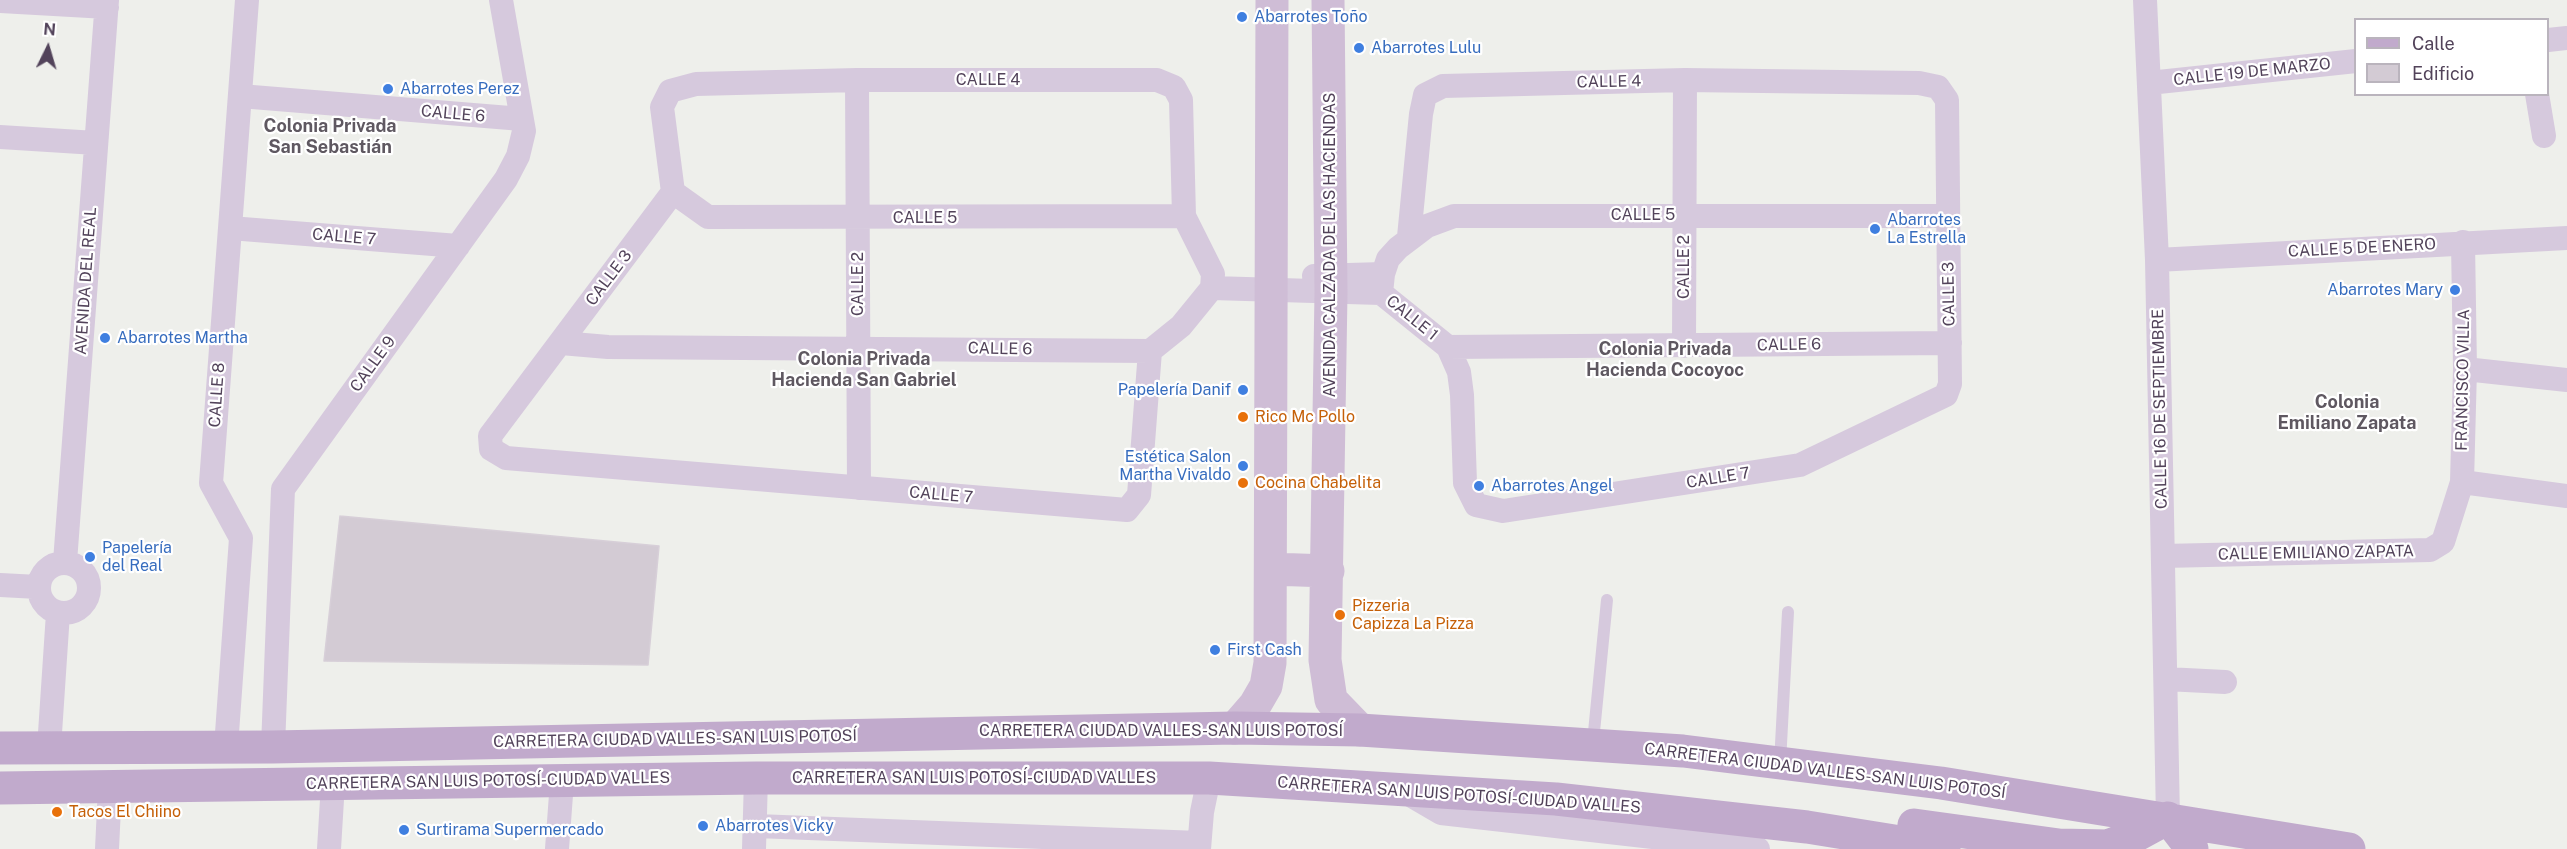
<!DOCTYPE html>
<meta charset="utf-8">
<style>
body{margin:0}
#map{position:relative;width:2567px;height:849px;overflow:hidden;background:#eeefeb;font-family:"Public Sans",sans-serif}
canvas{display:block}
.legend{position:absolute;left:2354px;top:18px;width:195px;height:78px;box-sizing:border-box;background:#fff;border:2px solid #bab4bd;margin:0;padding:8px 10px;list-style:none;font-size:18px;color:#52435a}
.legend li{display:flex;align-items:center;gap:12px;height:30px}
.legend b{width:30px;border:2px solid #bab4bd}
.north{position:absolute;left:18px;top:18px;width:60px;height:60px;-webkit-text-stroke:4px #fff;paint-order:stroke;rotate:5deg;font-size:16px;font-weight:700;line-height:24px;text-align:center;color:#52435a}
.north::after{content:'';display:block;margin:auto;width:21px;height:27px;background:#52435a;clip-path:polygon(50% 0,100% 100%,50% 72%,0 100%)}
</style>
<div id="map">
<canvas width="2567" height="849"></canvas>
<ul class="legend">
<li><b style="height:8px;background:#c1aacc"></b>Calle</li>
<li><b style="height:16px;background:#d3cbd4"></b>Edificio</li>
</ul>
<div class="north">N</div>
</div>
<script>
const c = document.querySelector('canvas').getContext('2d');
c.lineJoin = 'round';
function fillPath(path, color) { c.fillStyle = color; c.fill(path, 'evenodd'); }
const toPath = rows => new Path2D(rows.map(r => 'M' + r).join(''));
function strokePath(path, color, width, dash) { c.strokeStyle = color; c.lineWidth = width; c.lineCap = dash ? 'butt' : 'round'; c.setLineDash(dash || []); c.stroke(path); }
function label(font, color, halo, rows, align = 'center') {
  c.font = font + ' "Public Sans",sans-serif'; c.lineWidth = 4.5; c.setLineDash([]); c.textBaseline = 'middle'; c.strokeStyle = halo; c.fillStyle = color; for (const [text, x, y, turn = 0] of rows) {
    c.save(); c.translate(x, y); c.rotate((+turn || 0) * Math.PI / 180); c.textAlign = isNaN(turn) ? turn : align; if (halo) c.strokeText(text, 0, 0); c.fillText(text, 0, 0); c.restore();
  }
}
const building = toPath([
 [340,516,659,546,648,665,324,661,340,516]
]);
fillPath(building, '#d3cbd4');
strokePath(building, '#d7cfd8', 1.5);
strokePath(toPath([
 [1593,742,1607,600],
 [1780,763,1788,612]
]), '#d6c9dd', 12);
strokePath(toPath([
 [2145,0,2157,260,2168,818],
 [0,1,107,7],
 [2548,40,2567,38],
 [857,80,1157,80,1174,87,1181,100,1184,216,1213,274,1212,288,1181,326,1150,351,1139,495,1127,510,506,458,491,449,490,436,673,192,662,107,670,91,696,84,857,80],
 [857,80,859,488],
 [2149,83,2356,61],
 [2537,94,2544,136],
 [240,96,522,119],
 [0,137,96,143],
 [673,192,708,217,1184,216],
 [230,228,458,246],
 [2157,260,2567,238],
 [1314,276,1383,274],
 [1212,288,1381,293,1448,347,1459,372,1462,395,1465,483,1476,505,1503,511,1800,465,1946,395,1950,384,1947,100,1938,87,1919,83,1685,80,1443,86,1425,95,1421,114,1409,237],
 [1381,293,1383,274,1388,259,1398,248,1427,226,1454,216,1947,216],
 [561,343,608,347,1150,351],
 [1684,346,1685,80],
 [1448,347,1950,343],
 [2465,369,2567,380],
 [2462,482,2567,496],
 [2163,556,2430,550,2443,542,2462,482,2465,369,2463,242],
 [65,562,107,0],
 '39 588a25 25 0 1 1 50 0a25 25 0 1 1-50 0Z',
 [0,585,38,587],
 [2166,679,2225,682],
 [226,747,241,538,211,483,247,0],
 [273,747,283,489,506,179,518,156,524,131,501,0],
 [49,748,58,613],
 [1405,792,1441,813,1758,849],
 [756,826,1199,843],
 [107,849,110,787],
 [329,849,333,783],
 [557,849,562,781],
 [754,849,756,778],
 [1199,849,1202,812,1209,778]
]), '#d6c9dd', 24);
strokePath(toPath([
 [1328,0,1331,293,1325,660,1331,700,1360,730],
 [1271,569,1328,571],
 [1235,728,1255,705,1266,686,1270,663,1272,0]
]), '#cfbdd6', 33);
strokePath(toPath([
 [0,748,273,747,1235,728,1360,730,1683,751,1941,783,2349,849],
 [0,788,756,778,1209,778,1556,799,1807,827,1944,849],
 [2168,818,2192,849],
 [1914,825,2059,845,2107,846,2135,836,2168,818]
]), '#c1aacc', 33);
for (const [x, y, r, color] of [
 [1242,17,6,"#3f7fe0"],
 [1359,48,6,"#3f7fe0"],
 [388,89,6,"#3f7fe0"],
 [1875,229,6,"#3f7fe0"],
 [2455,290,6,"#3f7fe0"],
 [105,338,6,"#3f7fe0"],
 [1243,390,6,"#3f7fe0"],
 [1243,417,6,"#e8710a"],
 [1243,466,6,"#3f7fe0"],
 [1243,483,6,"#e8710a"],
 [1479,486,6,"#3f7fe0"],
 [90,557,6,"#3f7fe0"],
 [1340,615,6,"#e8710a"],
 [1215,650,6,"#3f7fe0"],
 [57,812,6,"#e8710a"],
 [703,826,6,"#3f7fe0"],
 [404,830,6,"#3f7fe0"]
]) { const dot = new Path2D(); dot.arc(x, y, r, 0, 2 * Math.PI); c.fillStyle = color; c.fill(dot); strokePath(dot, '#fff', 2); }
label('16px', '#366cbe', '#fff', [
 ["Abarrotes Toño",1254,17],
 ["Abarrotes Lulu",1371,48],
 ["Abarrotes Perez",400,89],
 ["Abarrotes",1887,220],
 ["La Estrella",1887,238],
 ["Abarrotes Mary",2443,290,"right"],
 ["Abarrotes Martha",117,338],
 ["Papelería Danif",1231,390,"right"],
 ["Estética Salon",1231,457,"right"],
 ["Martha Vivaldo",1231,475,"right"],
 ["Abarrotes Angel",1491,486],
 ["Papelería",102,548],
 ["del Real",102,566],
 ["First Cash",1227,650],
 ["Abarrotes Vicky",715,826],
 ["Surtirama Supermercado",416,830]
], 'left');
label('16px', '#52435a', '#fff', [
 ["CALLE 19 DE MARZO",2252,72,-6],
 ["CALLE 4",988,80],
 ["CALLE 4",1609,82,-1],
 ["CALLE 6",453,114,5],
 ["CALLE 5",1643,215],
 ["CALLE 5",925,218],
 ["CALLE 7",344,237,5],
 ["AVENIDA CALZADA DE LAS HACIENDAS",1330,245,-90],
 ["CALLE 5 DE ENERO",2362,248,-3],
 ["CALLE 2",1684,267,-90],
 ["CALLE 3",609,278,-53],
 ["AVENIDA DEL REAL",86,281,-86],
 ["CALLE 2",858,284,-90],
 ["CALLE 3",1949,294,-91],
 ["CALLE 1",1412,318,39],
 ["CALLE 6",1789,345,-1],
 ["CALLE 6",1000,349,1],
 ["CALLE 9",373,364,-54],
 ["FRANCISCO VILLA",2463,380,-89],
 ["CALLE 8",217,395,-86],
 ["CALLE 16 DE SEPTIEMBRE",2160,409,-91],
 ["CALLE 7",1718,478,-9],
 ["CALLE 7",941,495,5],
 ["CALLE EMILIANO ZAPATA",2316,553,-1],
 ["CARRETERA CIUDAD VALLES-SAN LUIS POTOSÍ",1161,731],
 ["CARRETERA CIUDAD VALLES-SAN LUIS POTOSÍ",675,739,-1],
 ["CARRETERA CIUDAD VALLES-SAN LUIS POTOSÍ",1825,771,7],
 ["CARRETERA SAN LUIS POTOSÍ-CIUDAD VALLES",974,778],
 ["CARRETERA SAN LUIS POTOSÍ-CIUDAD VALLES",488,781,-1],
 ["CARRETERA SAN LUIS POTOSÍ-CIUDAD VALLES",1459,795,4]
]);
label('16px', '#c56008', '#fff', [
 ["Rico Mc Pollo",1255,417],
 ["Cocina Chabelita",1255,483],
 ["Pizzeria",1352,606],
 ["Capizza La Pizza",1352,624],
 ["Tacos El Chiino",69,812]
], 'left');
label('bold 18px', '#5f5861', '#fff', [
 ["Colonia Privada",330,126],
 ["San Sebastián",330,147],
 ["Colonia Privada",1665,349],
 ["Hacienda Cocoyoc",1665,370],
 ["Colonia Privada",864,359],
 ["Hacienda San Gabriel",864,380],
 ["Colonia",2347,402],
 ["Emiliano Zapata",2347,423]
]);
</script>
